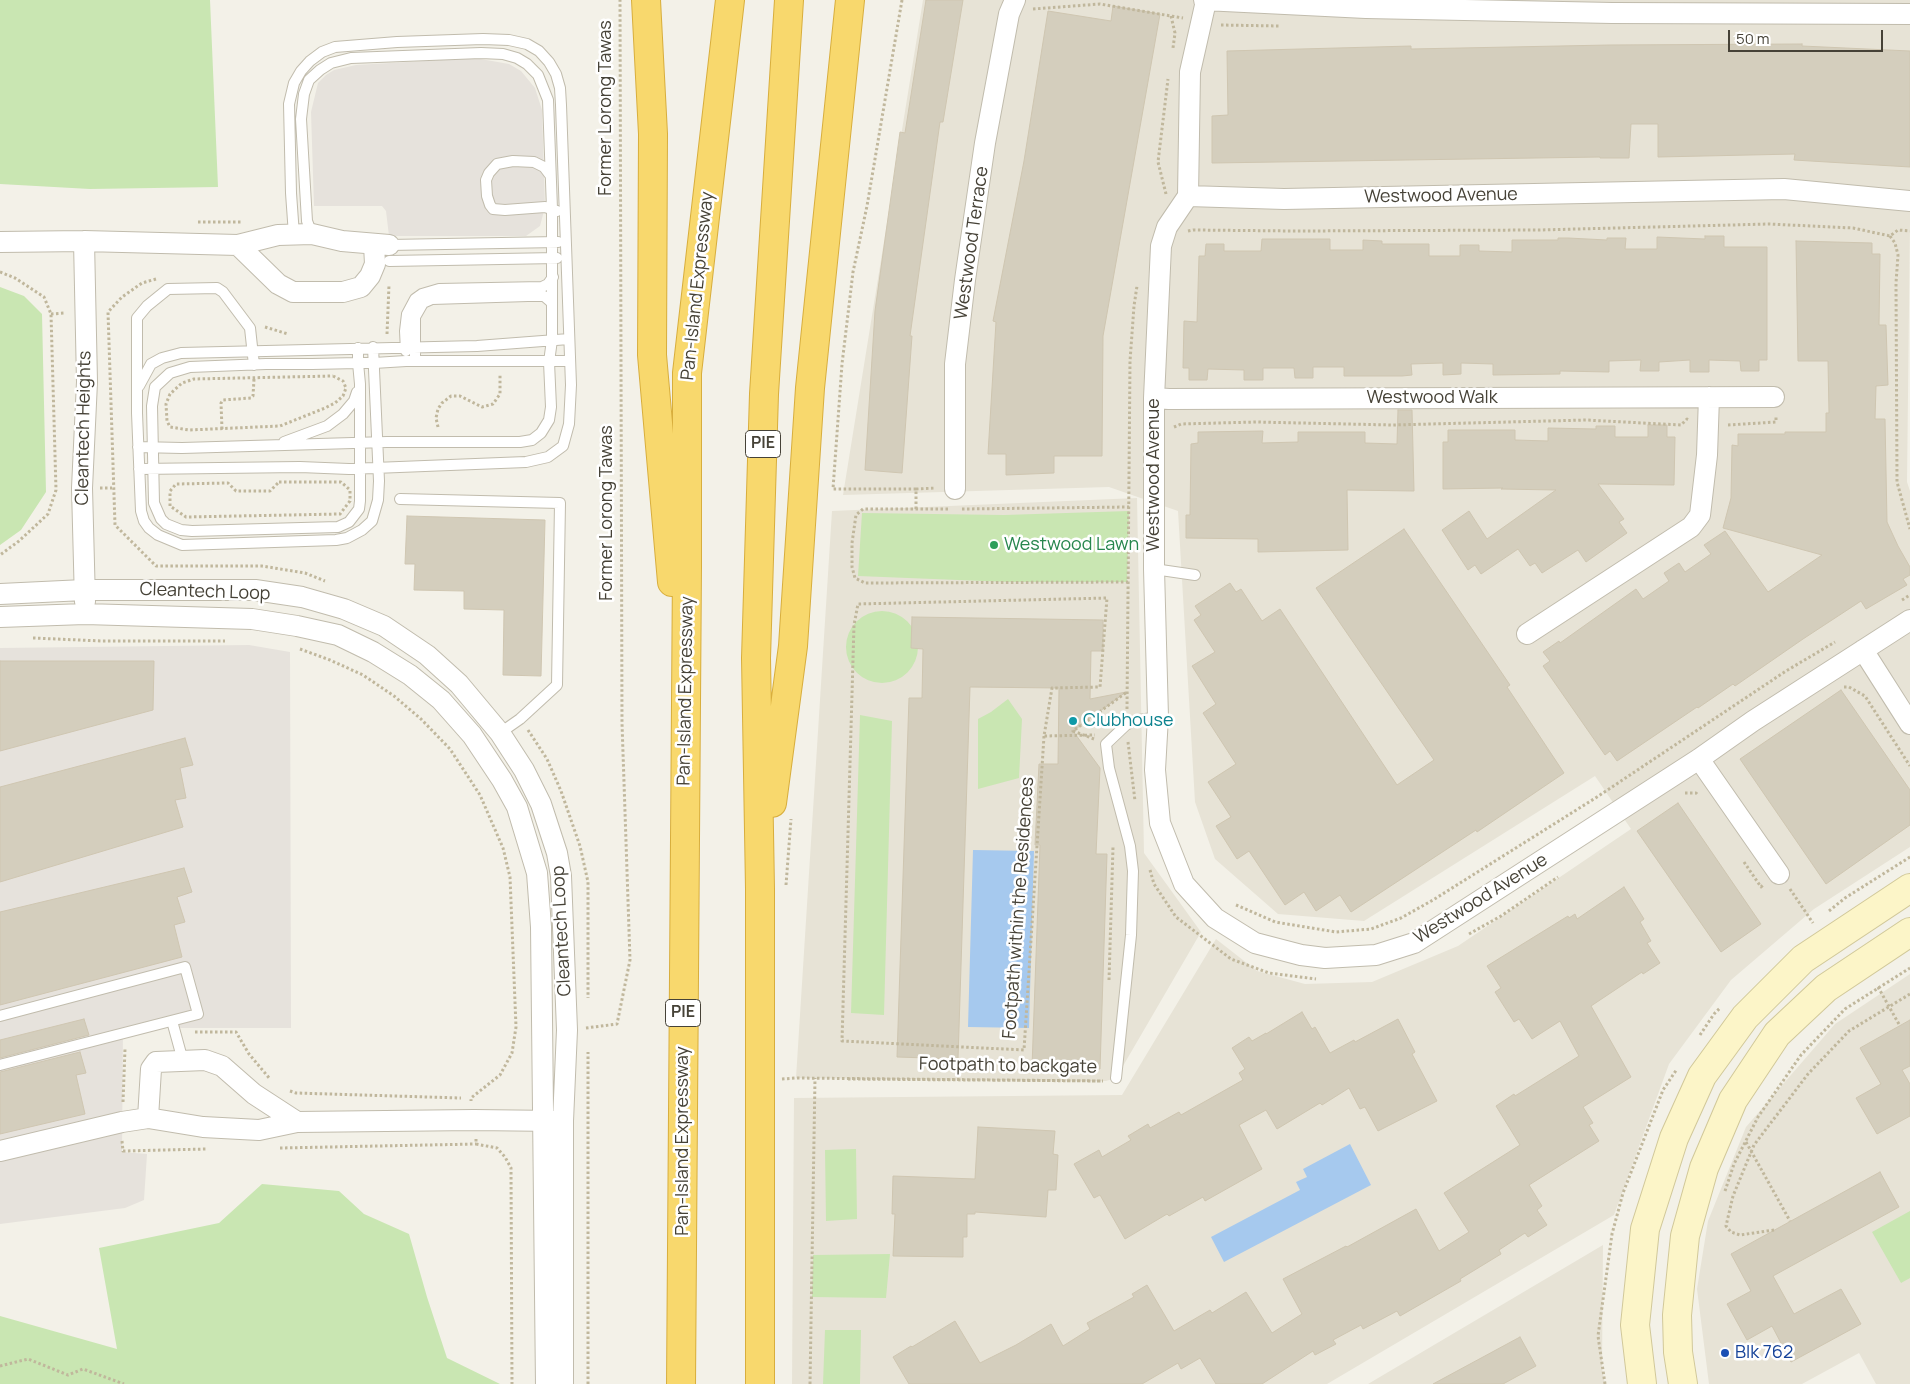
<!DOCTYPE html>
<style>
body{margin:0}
#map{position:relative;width:1910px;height:1384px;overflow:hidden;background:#f3f1e8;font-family:Manrope,sans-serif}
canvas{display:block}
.scale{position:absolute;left:1728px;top:30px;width:155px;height:22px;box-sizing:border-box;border:2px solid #464237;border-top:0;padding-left:6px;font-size:15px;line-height:18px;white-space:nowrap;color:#464237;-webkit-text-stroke:4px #fff;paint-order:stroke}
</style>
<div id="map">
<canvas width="1910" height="1384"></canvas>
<div class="scale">50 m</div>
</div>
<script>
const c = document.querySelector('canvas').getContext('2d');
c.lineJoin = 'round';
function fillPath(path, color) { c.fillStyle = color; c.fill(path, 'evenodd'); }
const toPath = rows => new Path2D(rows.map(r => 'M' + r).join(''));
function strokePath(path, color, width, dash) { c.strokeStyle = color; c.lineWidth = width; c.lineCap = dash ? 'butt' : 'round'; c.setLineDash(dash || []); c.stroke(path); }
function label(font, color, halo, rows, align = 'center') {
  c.font = font + ' Manrope,sans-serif'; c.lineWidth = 5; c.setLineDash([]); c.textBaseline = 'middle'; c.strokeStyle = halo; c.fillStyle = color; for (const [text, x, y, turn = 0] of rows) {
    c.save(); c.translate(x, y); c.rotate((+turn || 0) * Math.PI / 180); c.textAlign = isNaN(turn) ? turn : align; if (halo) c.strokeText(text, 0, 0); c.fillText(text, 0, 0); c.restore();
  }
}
fillPath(toPath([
 [923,0,1910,0,1910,222,1907,482,1910,491,1910,847,1814,909,1731,980,1669,1064,1614,1215,1327,1384,792,1384,794,1098,1122,1095,1216,939,1257,971,1305,984,1372,982,1458,946,1631,829,1595,776,1364,921,1278,914,1215,859,1195,802,1178,511,1109,487,843,495],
 [1137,498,1144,853,1201,932,1116,1078,1106,1081,796,1078,832,511],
 [1910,974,1910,1384,1876,1384,1859,1353,1802,1384,1709,1384,1697,1289,1708,1221,1746,1127,1835,1024],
 [1603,1245,1602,1369,1605,1384,1368,1384]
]), '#e7e3d6');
fillPath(toPath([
 [475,58,509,64,521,71,535,88,542,110,545,207,540,226,526,236,389,236,386,211,382,206,314,206,311,112,318,83,326,75,334,70,356,65],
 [249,645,290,652,291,1028,123,1028,122,1152,147,1154,144,1200,125,1208,0,1224,0,648]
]), '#e6e2dc');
fillPath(toPath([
 [0,0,210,0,218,187,90,189,0,184],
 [0,287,24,296,42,314,46,492,21,530,0,545],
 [1129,511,1127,582,1008,582,858,576,862,513,1004,515],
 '846 647a36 36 0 1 1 72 0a36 36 0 1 1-72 0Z',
 [1008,699,1022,719,1019,778,978,789,978,719,991,712],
 [860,715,892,721,884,1015,851,1013],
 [856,1149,857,1219,826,1221,825,1150],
 [262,1184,339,1191,364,1214,409,1234,427,1297,447,1358,500,1384,0,1384,0,1316,117,1349,99,1248,219,1223],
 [1910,1211,1910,1278,1901,1283,1872,1232],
 [890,1254,886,1298,812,1297,813,1255],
 [825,1330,861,1330,860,1384,823,1384]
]), '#c9e6b2');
fillPath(toPath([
 [973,850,1034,851,1029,1028,968,1027],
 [1350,1144,1371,1185,1224,1262,1211,1237,1300,1190,1296,1182,1307,1177,1303,1169]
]), '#a6c9ee');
const building = toPath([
 [926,0,963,0,943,122,940,122,910,336,912,336,902,473,865,470,875,311,900,132,905,133,926,0],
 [1113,6,1160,14,1103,336,1102,456,1054,456,1054,473,1006,475,1006,454,988,454,996,322,993,321,1024,161,1048,11,1111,21,1113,6],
 [1802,44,1802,46,1910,51,1910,167,1794,160,1795,154,1658,157,1658,124,1631,124,1629,158,1600,158,1600,157,1212,163,1212,116,1228,115,1227,51,1411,46,1411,49,1609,45,1802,44],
 [1705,236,1724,236,1724,247,1767,247,1767,360,1759,360,1759,371,1741,371,1740,361,1709,360,1709,372,1690,372,1690,360,1659,362,1659,371,1640,371,1641,360,1609,361,1609,372,1560,371,1560,374,1493,375,1493,364,1461,363,1461,374,1443,375,1443,363,1411,364,1412,375,1402,376,1344,376,1344,367,1313,367,1313,378,1295,378,1294,368,1263,368,1263,380,1244,380,1244,370,1208,369,1207,380,1189,380,1189,368,1183,368,1184,321,1197,322,1199,256,1205,256,1206,244,1224,244,1224,251,1261,251,1262,239,1330,239,1330,250,1363,250,1363,240,1382,241,1382,244,1429,244,1429,256,1460,256,1460,245,1479,245,1479,251,1512,252,1512,240,1558,240,1558,238,1568,238,1607,240,1607,238,1626,238,1625,249,1657,249,1657,237,1705,239,1705,236],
 [1796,241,1872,243,1872,254,1880,254,1879,325,1886,325,1888,385,1876,386,1875,419,1885,419,1887,522,1898,546,1910,567,1910,575,1903,579,1907,585,1866,609,1861,601,1803,639,1735,686,1733,684,1698,708,1697,707,1617,761,1610,751,1605,755,1543,666,1550,661,1543,652,1559,641,1560,643,1636,589,1643,599,1669,581,1664,573,1679,563,1685,572,1711,554,1704,545,1725,531,1768,592,1822,555,1723,528,1731,498,1732,445,1738,446,1738,434,1785,434,1785,432,1826,432,1826,413,1829,413,1828,361,1798,361,1796,241],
 [1398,410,1412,410,1414,491,1347,490,1348,550,1258,552,1258,539,1186,538,1186,515,1190,515,1191,444,1198,443,1198,432,1263,431,1262,443,1298,442,1298,432,1365,432,1365,443,1397,444,1398,410],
 [1648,425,1667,425,1667,437,1675,437,1674,485,1598,484,1624,519,1619,522,1627,533,1586,562,1578,550,1542,573,1535,563,1530,566,1518,549,1481,574,1475,565,1468,570,1442,530,1469,511,1487,539,1556,490,1501,489,1503,488,1443,489,1443,442,1448,442,1448,430,1515,430,1515,440,1548,441,1548,428,1596,429,1596,426,1615,426,1615,437,1648,437,1648,425],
 [407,516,545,520,541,676,503,675,504,610,464,609,464,591,414,590,415,564,405,564,407,516],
 [1404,529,1510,685,1507,687,1564,773,1477,832,1476,830,1351,912,1340,895,1316,911,1304,892,1285,905,1249,851,1237,859,1216,826,1231,817,1208,782,1236,764,1203,713,1216,704,1192,666,1215,652,1194,620,1201,615,1195,606,1230,583,1236,592,1241,589,1262,621,1280,609,1397,785,1434,760,1316,588,1404,529],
 [912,617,1103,620,1103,651,1091,651,1090,699,1126,692,1073,731,1100,768,1096,854,1107,854,1100,1069,1032,1067,1040,845,1035,845,1039,764,1058,764,1059,688,970,687,958,1059,897,1057,909,698,922,698,923,649,911,648,912,617],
 [0,661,154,661,153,710,0,751,0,661],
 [1841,690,1910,790,1910,825,1826,884,1740,759,1841,690],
 [185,738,193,765,180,768,186,798,175,800,183,827,0,882,0,787,185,738],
 [1678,803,1761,924,1721,952,1637,831,1678,803],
 [184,868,192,892,177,897,185,922,174,925,182,957,0,1005,0,912,184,868],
 [1624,887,1644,919,1640,922,1651,941,1647,943,1660,963,1643,974,1642,972,1591,1006,1631,1077,1583,1107,1593,1123,1589,1125,1599,1141,1529,1185,1542,1206,1537,1210,1547,1225,1528,1237,1525,1233,1499,1250,1501,1254,1460,1279,1461,1281,1400,1316,1397,1311,1363,1329,1361,1325,1333,1340,1336,1344,1315,1355,1313,1351,1262,1384,1216,1384,1200,1358,1181,1369,1178,1363,1142,1384,909,1384,893,1357,911,1346,912,1347,955,1321,980,1363,1016,1345,1051,1324,1063,1346,1090,1329,1087,1323,1134,1297,1132,1294,1147,1285,1174,1331,1210,1310,1212,1313,1246,1292,1272,1333,1302,1314,1283,1279,1346,1246,1347,1247,1416,1209,1439,1251,1469,1232,1444,1193,1520,1145,1496,1106,1514,1094,1515,1096,1579,1056,1560,1021,1532,1039,1519,1019,1514,1022,1495,992,1501,988,1487,966,1568,916,1569,918,1575,914,1577,919,1624,887],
 [1302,1012,1312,1029,1315,1027,1330,1053,1354,1040,1355,1042,1398,1019,1415,1052,1412,1054,1437,1101,1378,1131,1365,1107,1360,1109,1349,1088,1322,1105,1320,1103,1277,1129,1266,1110,1239,1125,1262,1169,1205,1201,1203,1197,1169,1216,1167,1214,1125,1239,1100,1195,1094,1198,1074,1164,1099,1150,1102,1157,1131,1140,1128,1136,1148,1124,1150,1128,1179,1112,1181,1115,1243,1080,1239,1073,1245,1069,1232,1048,1249,1037,1252,1041,1266,1033,1266,1034,1302,1012],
 [84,1019,89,1035,0,1058,0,1040,84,1019],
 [1910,1020,1910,1066,1902,1070,1910,1084,1910,1116,1877,1134,1856,1098,1881,1084,1860,1048,1910,1020],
 [80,1052,86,1073,76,1075,85,1114,0,1134,0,1072,80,1052],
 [978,1127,1055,1131,1053,1154,1058,1155,1056,1190,1048,1190,1046,1217,975,1212,975,1214,967,1214,967,1237,963,1237,963,1257,893,1256,895,1214,892,1214,893,1176,975,1179,978,1127],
 [1880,1172,1899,1207,1773,1276,1794,1314,1841,1289,1861,1324,1791,1362,1772,1326,1747,1340,1727,1304,1751,1291,1731,1254,1880,1172],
 [1520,1337,1536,1366,1503,1384,1433,1384,1520,1337]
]);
fillPath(building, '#d4cebd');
strokePath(building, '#cfc6b1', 1);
const lane = toPath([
 [550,175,544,167,534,162,513,161,497,164,489,173,486,180,487,196,490,205,493,209,505,210,545,207,557,211],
 [389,245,558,242],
 [389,261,557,258],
 [358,348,358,363,360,384,360,501,359,509,349,522,338,527,192,531,181,530,166,524,161,519,154,503,152,406,155,387,170,373,190,367,266,364,312,364,358,363,374,363,406,361,570,361],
 [406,351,405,331,407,314,415,299,422,294,439,289,542,287,548,284,553,277],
 [415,361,415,317,423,303,432,299,528,296,544,296,551,302],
 [254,365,250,328,223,292,217,288,168,289,147,306,137,318,137,413,141,511,144,521,149,528,158,535,182,545,336,540,347,538,362,530,372,521,378,500,379,481,373,347],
 [139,386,151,364,162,358,181,353,477,346,569,339],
 [284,442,327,426,343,414,354,401,357,392],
 [138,447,182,448,387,442,520,442,532,440,541,433,549,420,551,407,549,362,552,340,552,209,548,100,538,75,527,64,517,58,503,54,481,53,351,58,331,63,320,70,309,80,304,94,301,119,307,221,312,234],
 [139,469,300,467,349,469,526,462,548,457,563,446,569,424,571,385,561,105,560,88,556,74,549,62,539,51,527,44,509,40,483,39,397,42,335,47,322,52,310,61,301,71,294,83,289,104,291,193,294,235],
 [400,499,560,503,557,685,520,719,500,733],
 [1154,569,1195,575],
 [0,1016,185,967,198,1014,0,1065],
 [172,1021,183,1061],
 [1116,1078,1131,935,1133,871,1130,846,1109,768,1106,744,1126,725,1133,721,1158,717]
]);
const street = toPath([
 [1204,0,1366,8,1612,13,1910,14],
 [1188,196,1167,227,1161,246,1154,398,1154,569,1158,717,1155,770,1160,823,1184,884,1215,918,1255,943,1301,955,1325,958,1376,955,1414,943,1699,759,1753,721,1910,620],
 [1188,196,1284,199,1784,189,1910,201],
 [1188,196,1190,72,1206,1],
 [84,241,87,382,82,488,85,602],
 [0,242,84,241,238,245,278,235,312,234,342,241,389,245],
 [238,245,278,284,293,292,343,292,361,287,370,276,375,264,374,245],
 [1154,398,1169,399,1774,397],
 [955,489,955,364,965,280,985,143,1009,14,1015,0],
 [0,594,84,590,255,590,302,597,344,609,384,626,427,655,459,684,500,733,524,770,541,804,557,853,561,876,567,1030,563,1121,563,1384],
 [0,617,85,614,252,619,297,626,338,635,373,652,410,675,441,700,472,735,502,780,517,807,537,873,541,927,546,1384],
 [1527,634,1691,527,1700,515,1707,455,1709,397],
 [1863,650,1910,724],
 [1699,759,1779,874],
 [148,1118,151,1069,156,1062,205,1060,222,1066,254,1094,297,1122],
 [0,1151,122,1122,148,1118,203,1127,259,1130,297,1122,474,1120,556,1121]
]);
const secondary = toPath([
 [1642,1384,1635,1325,1645,1229,1674,1138,1702,1076,1745,1017,1803,959,1910,888],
 [1683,1384,1678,1352,1677,1315,1685,1236,1704,1168,1733,1100,1777,1034,1826,988,1910,932]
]);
const highway = toPath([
 [646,0,653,134,652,355,672,582],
 [772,803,793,646,810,388,850,0],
 [681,1384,687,566,687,373,730,0],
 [760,1384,760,889,756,658,764,394,789,0]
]);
strokePath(lane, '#c1bcad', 12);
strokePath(street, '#c1bcad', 22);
strokePath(secondary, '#d1c899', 30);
strokePath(highway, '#d8ae3d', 30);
strokePath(toPath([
 [902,0,867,206,853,272,842,364,833,489,916,489],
 [1033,9,1100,4,1183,18],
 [1171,16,1175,33,1173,48],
 [1221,25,1280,26],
 [1166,194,1158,162,1168,79],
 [198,222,242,222],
 [1188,231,1193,230,1295,231,1539,230,1769,224,1853,228,1890,236,1898,230,1910,231],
 [1890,236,1895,243,1898,255,1896,283,1897,482,1910,529],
 [0,272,15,278,44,297,51,314,56,490,48,514,19,541,0,555],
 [156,279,142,283,122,297,108,312,115,525,156,566,262,566,305,573,325,581],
 [51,314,65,313],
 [265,327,288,334],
 [387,334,389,285],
 [333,376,343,381,346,388,343,396,335,403,325,408,280,426,189,430,170,427,167,421,166,404,170,394,182,383,194,379,333,376],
 [1728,425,1776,422,1776,416],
 [438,427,436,418,438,409,442,403,451,396,460,396,482,407,493,404,500,394,500,375],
 [1174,427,1181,424,1256,422,1392,425,1586,420,1681,425,1687,419,1689,420],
 [222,429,221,403,223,400,251,398,253,396,254,379],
 [279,482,341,482,350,490,350,501,340,514,186,517,170,506,170,491,176,484,228,483,236,491,270,491,279,482],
 [100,488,112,488],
 [916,509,916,489,936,488],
 [948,509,863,509,856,515,852,543,852,567,855,578,865,583,1128,582],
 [962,509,1129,507],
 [1902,600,1910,595],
 [33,638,102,641,225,641],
 [300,649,330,660,363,675,394,696,421,719,450,749,480,795,503,848,510,877,516,1027,512,1053,500,1075,471,1098,471,1101],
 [1844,687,1849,687,1865,696,1910,766],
 [1127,709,1130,361,1134,306,1137,286],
 [528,730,547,759,561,791,580,846,588,882,588,998],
 [1044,736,1024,1050,842,1041,854,625,858,604,1107,598,1100,687,1052,688,1044,736,1095,735],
 [1094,739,1073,731,1127,692],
 [1128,742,1135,801],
 [1685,793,1696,793,1698,795],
 [1744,862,1761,887,1763,885],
 [1150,870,1154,884,1176,917,1231,959,1269,973,1316,979],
 [786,885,791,819],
 [1790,889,1813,923],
 [1236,905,1275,922,1336,932,1371,929,1401,918,1433,900,1597,797,1786,671,1835,642],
 [1829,911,1845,898,1910,857],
 [1469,934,1501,916,1558,877],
 [1109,980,1113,847],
 [1878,987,1900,1026],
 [586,1028,617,1024,630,960,622,723,620,0],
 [195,1032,236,1032,249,1054,270,1079],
 [1700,1035,1714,1014,1720,1008],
 [782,1079,796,1078,1103,1081],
 [848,1079,1102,1081],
 [290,1091,296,1093,461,1098],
 [123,1102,125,1049],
 [476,1139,476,1144,497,1148,505,1157,511,1168,512,1384],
 [122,1141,123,1151,206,1149],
 [1746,1142,1790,1221],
 [280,1148,476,1144],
 [1725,1191,1734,1164,1758,1117,1801,1055,1845,1009,1910,968],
 [1774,1230,1740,1235,1731,1232,1726,1226,1733,1196,1754,1145,1808,1074,1849,1031,1910,994],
 [0,1366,28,1359,68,1375,83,1369,124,1384],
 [588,1384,588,1052],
 [810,1384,815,1078],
 [1605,1384,1598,1336,1612,1234,1623,1193,1663,1090,1677,1069]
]), '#c0b79c', 3, [2.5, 2.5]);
strokePath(lane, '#fff', 10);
strokePath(street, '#fff', 20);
strokePath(secondary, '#fcf5c8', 28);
strokePath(highway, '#f8d86d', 28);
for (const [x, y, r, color] of [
 [994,545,5,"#2e9e5b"],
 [1073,721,5,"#0f9aa8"],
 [1725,1353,5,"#1a4fb4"]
]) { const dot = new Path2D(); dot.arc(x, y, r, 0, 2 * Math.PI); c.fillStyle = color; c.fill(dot); strokePath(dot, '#fff', 2); }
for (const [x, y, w] of [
 [763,444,35],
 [683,1013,35]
]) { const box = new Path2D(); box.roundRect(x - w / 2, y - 13.5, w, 27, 4); c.fillStyle = '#fff'; c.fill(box); strokePath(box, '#464237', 1); }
label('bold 16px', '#464237', null, [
 ["PIE",763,444],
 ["PIE",683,1013]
]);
label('18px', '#464237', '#fff', [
 ["Former Lorong Tawas",606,108,-90],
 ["Westwood Avenue",1441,196,-1],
 ["Westwood Terrace",972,243,-82],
 ["Pan-Island Expressway",698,286,-84],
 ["Westwood Walk",1432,398],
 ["Cleantech Heights",84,428,-89],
 ["Westwood Avenue",1154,475,-90],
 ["Former Lorong Tawas",607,513,-90],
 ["Cleantech Loop",205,592,2],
 ["Pan-Island Expressway",686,691,-89],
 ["Westwood Avenue",1481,899,-32],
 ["Footpath within the Residences",1019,908,-86],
 ["Cleantech Loop",562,931,-93],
 ["Footpath to backgate",1008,1066,1],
 ["Pan-Island Expressway",683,1141,-90]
]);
label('18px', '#27864d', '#fff', [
 ["Westwood Lawn",1004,545]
], 'left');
label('18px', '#0d838f', '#fff', [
 ["Clubhouse",1083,721]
], 'left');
label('18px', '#164399', '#fff', [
 ["Blk 762",1735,1353]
], 'left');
</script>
